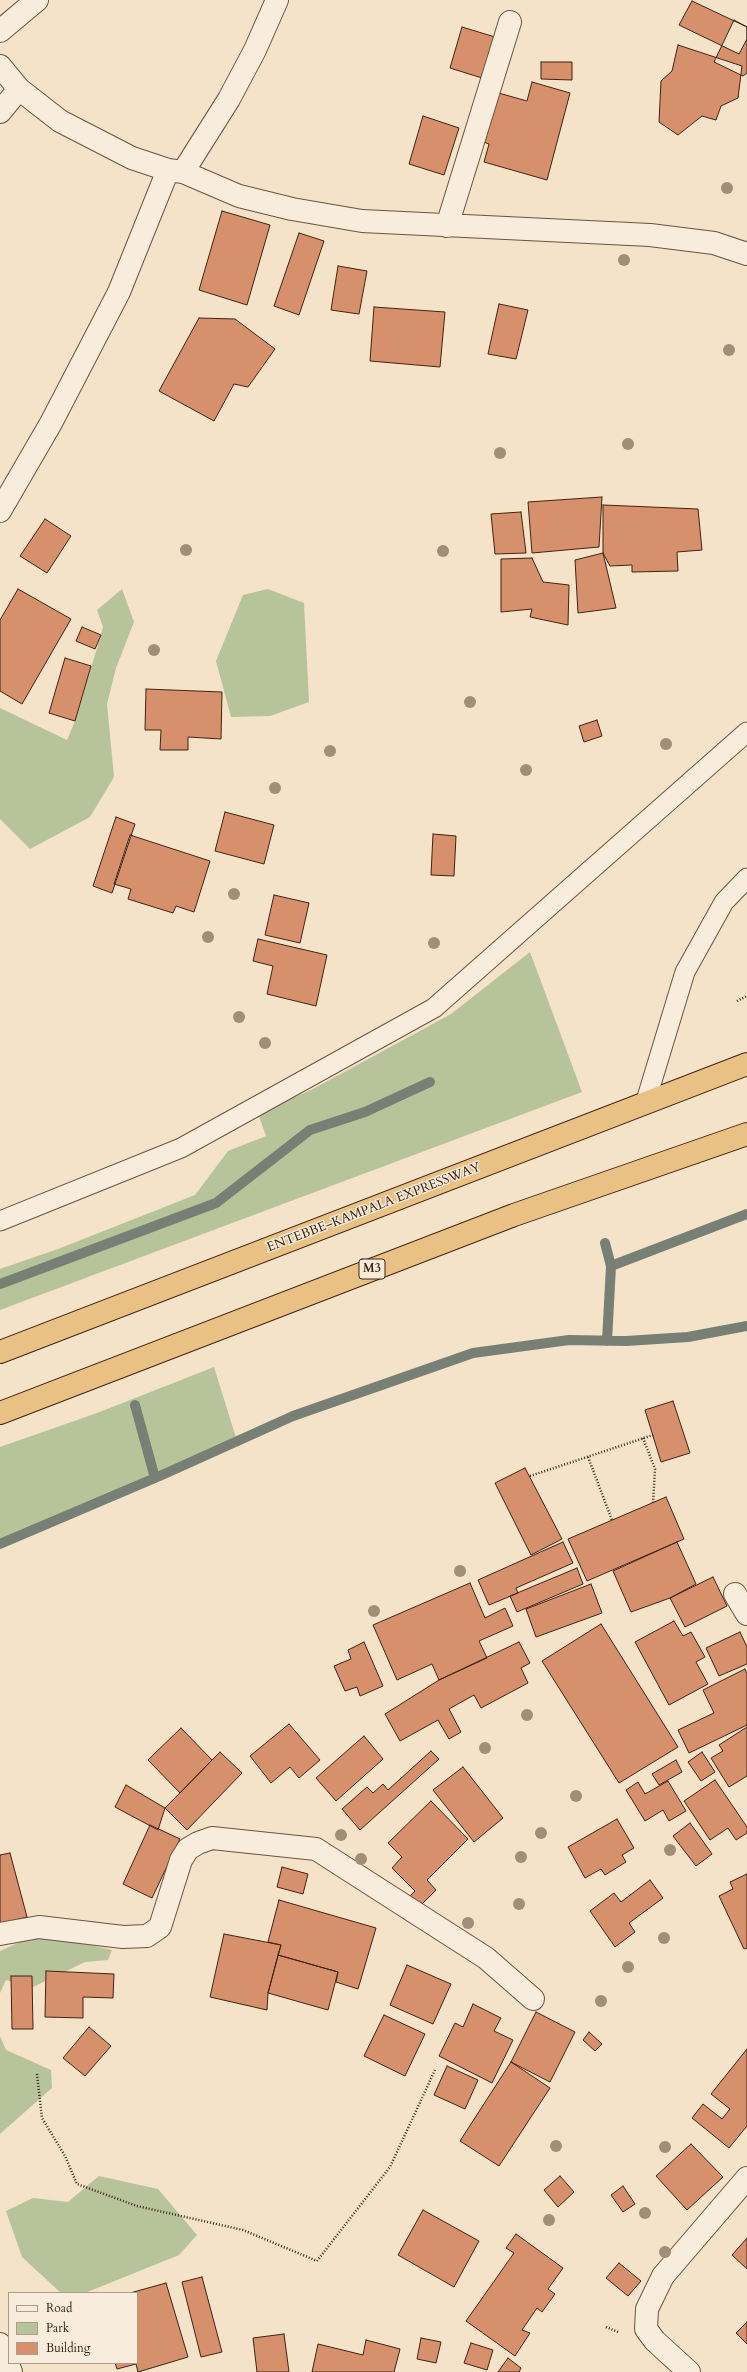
<!DOCTYPE html>
<meta charset="utf-8">
<style>
body{margin:0}
#map{position:relative;width:747px;height:2372px;overflow:hidden;background:#f4e2c9;font-family:Cardo,serif}
canvas{display:block}
.legend{position:absolute;left:8px;top:2292px;width:130px;height:72px;box-sizing:border-box;background:#f8ecdc;border:1px solid #af9b8c;margin:0;padding:5px 7px;list-style:none;font-size:12px;color:#412213}
.legend li{display:flex;align-items:center;gap:8px;height:20px}
.legend b{width:20px;border:1px solid #af9b8c}
</style>
<div id="map">
<canvas width="747" height="2372"></canvas>
<ul class="legend">
<li><b style="height:5px;background:#f8ecdc"></b>Road</li>
<li><b style="height:11px;background:#b7c49a"></b>Park</li>
<li><b style="height:11px;background:#d7906c"></b>Building</li>
</ul>
</div>
<script>
const c = document.querySelector('canvas').getContext('2d');
c.lineJoin = 'round';
function fillPath(path, color) { c.fillStyle = color; c.fill(path, 'evenodd'); }
const toPath = rows => new Path2D(rows.map(r => 'M' + r).join(''));
function strokePath(path, color, width, dash) { c.strokeStyle = color; c.lineWidth = width; c.lineCap = dash ? 'butt' : 'round'; c.setLineDash(dash || []); c.stroke(path); }
function label(font, color, halo, rows, align = 'center') {
  c.font = font + ' Cardo,serif'; c.lineWidth = 3; c.setLineDash([]); c.textBaseline = 'middle'; c.strokeStyle = halo; c.fillStyle = color; for (const [text, x, y, turn = 0] of rows) {
    c.save(); c.translate(x, y); c.rotate((+turn || 0) * Math.PI / 180); c.textAlign = isNaN(turn) ? turn : align; if (halo) c.strokeText(text, 0, 0); c.fillText(text, 0, 0); c.restore();
  }
}
fillPath(toPath([
 [122,589,134,622,116,668,107,704,114,777,90,817,30,849,0,819,0,708,67,740,75,721,101,635,103,627,97,610],
 [268,589,304,603,309,702,270,716,231,717,216,661,243,595],
 [530,952,582,1092,0,1310,0,1269,58,1249,195,1195,228,1151,266,1136,258,1113,311,1090,451,1014],
 [214,1367,237,1441,0,1544,0,1447,97,1413],
 [40,1933,112,1950,108,1960,85,1962,31,1988,6,1980,0,1993,0,1951],
 [0,2036,6,2050,51,2070,52,2088,0,2134],
 [99,2176,158,2189,197,2235,179,2255,85,2293,61,2293,22,2257,6,2211,33,2198,68,2202]
]), '#b7c49a');
strokePath(toPath([
 [605,1243,611,1266,607,1341],
 [611,1266,747,1214],
 [0,1284,216,1203,310,1130,365,1112,430,1082],
 [135,1405,155,1478],
 [0,1544,162,1475,293,1416,473,1353,569,1340,626,1341,688,1337,747,1326]
]), '#787f75', 10);
const building = toPath([
 [692,1,747,27,747,39,739,54,679,25,692,1],
 [734,20,747,27,747,73,743,76,714,62,734,20],
 [462,27,495,37,482,78,450,68,462,27],
 [678,45,742,66,738,98,721,106,716,120,702,116,678,135,659,122,661,81,672,71,678,45],
 [541,62,572,62,572,80,541,79,541,62],
 [532,82,570,93,547,180,484,162,489,144,481,141,495,92,527,101,532,82],
 [423,116,459,128,444,175,409,164,423,116],
 [222,211,270,225,247,305,199,290,222,211],
 [299,233,324,241,299,315,274,306,299,233],
 [338,266,367,271,359,314,331,310,338,266],
 [499,304,528,310,516,359,488,354,499,304],
 [374,307,445,312,440,367,370,361,374,307],
 [199,318,235,319,275,349,248,387,234,384,214,421,159,391,199,318],
 [602,497,599,547,532,553,528,502,602,497],
 [603,505,698,509,702,550,677,552,678,571,632,572,632,565,610,566,603,553,603,505],
 [521,512,526,553,495,554,491,514,521,512],
 [45,519,71,536,47,573,20,556,45,519],
 [603,553,616,608,578,613,575,560,603,553],
 [532,558,543,582,569,585,568,625,530,617,532,609,501,612,501,559,532,558],
 [18,589,71,619,22,704,0,691,0,620,18,589],
 [82,627,101,635,95,649,76,641,82,627],
 [65,658,91,666,75,721,49,713,65,658],
 [146,689,222,692,221,739,188,737,188,750,160,750,161,730,145,730,146,689],
 [597,720,602,736,584,742,579,726,597,720],
 [225,812,274,825,264,864,215,851,225,812],
 [116,817,135,824,112,893,93,886,116,817],
 [433,834,456,836,454,876,431,875,433,834],
 [130,835,210,861,194,912,176,906,173,913,128,899,131,889,114,884,130,835],
 [274,895,309,903,300,943,265,935,274,895],
 [258,939,327,955,316,1006,267,994,273,966,253,961,258,939],
 [673,1401,690,1453,661,1462,645,1410,673,1401],
 [525,1468,562,1539,531,1555,495,1483,525,1468],
 [666,1497,684,1539,587,1581,568,1539,666,1497],
 [563,1542,573,1563,516,1588,518,1593,489,1605,478,1580,563,1542],
 [677,1542,696,1584,670,1598,631,1612,613,1571,677,1542],
 [577,1568,583,1584,517,1612,510,1596,577,1568],
 [713,1577,727,1606,685,1627,670,1598,713,1577],
 [470,1583,485,1618,505,1608,513,1626,479,1641,487,1658,439,1680,432,1664,397,1680,373,1625,470,1583],
 [591,1584,602,1613,536,1637,526,1609,591,1584],
 [674,1621,683,1636,691,1632,705,1657,696,1662,708,1684,669,1705,635,1642,674,1621],
 [601,1624,678,1747,619,1783,542,1661,601,1624],
 [740,1632,747,1647,747,1664,719,1676,706,1648,740,1632],
 [364,1642,383,1686,360,1696,357,1687,345,1691,334,1666,351,1659,348,1650,364,1642],
 [519,1642,530,1663,521,1668,528,1683,481,1708,474,1695,449,1709,461,1732,449,1739,438,1720,400,1741,385,1714,439,1680,519,1642],
 [745,1669,747,1674,747,1725,689,1753,678,1730,714,1713,703,1690,745,1669],
 [289,1724,320,1760,299,1778,290,1767,271,1783,250,1756,289,1724],
 [747,1727,747,1776,729,1787,711,1758,723,1751,719,1745,747,1727],
 [181,1728,212,1760,180,1793,148,1760,181,1728],
 [364,1736,383,1759,336,1801,316,1778,364,1736],
 [431,1751,439,1759,360,1830,342,1809,367,1787,373,1793,383,1784,388,1790,431,1751],
 [220,1752,242,1773,187,1830,165,1808,220,1752],
 [702,1752,715,1772,701,1781,688,1762,702,1752],
 [676,1760,682,1772,659,1785,652,1774,676,1760],
 [463,1767,503,1818,474,1842,433,1790,463,1767],
 [715,1780,747,1827,747,1833,736,1840,728,1828,710,1840,684,1801,715,1780],
 [668,1781,686,1811,669,1821,663,1810,645,1821,626,1790,638,1782,645,1794,668,1781],
 [126,1785,165,1808,158,1830,115,1807,126,1785],
 [431,1801,468,1839,427,1880,436,1890,418,1908,408,1898,415,1891,392,1868,402,1857,388,1843,431,1801],
 [617,1819,634,1848,622,1855,626,1862,605,1875,601,1869,585,1878,568,1847,617,1819],
 [690,1823,712,1854,696,1866,673,1836,690,1823],
 [150,1825,180,1839,152,1898,123,1884,150,1825],
 [10,1853,27,1917,0,1924,0,1855,10,1853],
 [282,1867,308,1874,303,1894,277,1887,282,1867],
 [747,1874,747,1948,744,1949,719,1896,733,1889,730,1882,747,1874],
 [650,1880,663,1898,629,1923,635,1932,615,1947,590,1911,614,1893,621,1902,650,1880],
 [279,1900,376,1928,358,1989,336,1982,338,1972,278,1955,281,1945,268,1942,279,1900],
 [224,1934,281,1945,268,1993,267,2010,210,1997,224,1934],
 [278,1955,338,1972,328,2010,268,1993,278,1955],
 [407,1965,451,1984,433,2024,390,2005,407,1965],
 [46,1971,114,1974,113,1998,83,1997,83,2018,45,2017,46,1971],
 [11,1976,32,1976,33,2029,12,2029,11,1976],
 [473,2004,501,2018,494,2031,513,2040,492,2083,439,2056,455,2023,463,2027,473,2004],
 [536,2012,575,2032,550,2082,511,2062,536,2012],
 [384,2015,425,2034,405,2076,364,2056,384,2015],
 [89,2027,111,2046,85,2076,63,2058,89,2027],
 [589,2032,602,2044,595,2051,583,2040,589,2032],
 [747,2049,747,2126,729,2148,692,2118,703,2104,722,2119,730,2109,711,2094,747,2049],
 [511,2062,550,2088,499,2166,460,2141,511,2062],
 [447,2066,478,2080,465,2109,434,2095,447,2066],
 [691,2144,723,2177,687,2210,656,2176,691,2144],
 [560,2176,574,2192,558,2207,544,2190,560,2176],
 [623,2186,635,2204,623,2212,611,2195,623,2186],
 [423,2210,479,2241,454,2287,398,2255,423,2210],
 [516,2234,563,2268,548,2289,555,2294,542,2312,537,2308,522,2330,530,2333,515,2356,466,2321,514,2253,506,2248,516,2234],
 [747,2238,747,2269,732,2255,747,2238],
 [619,2263,641,2281,628,2296,606,2278,619,2263],
 [202,2277,222,2352,201,2357,182,2282,202,2277],
 [166,2283,188,2357,138,2372,136,2364,117,2369,115,2363,137,2363,137,2293,130,2293,166,2283],
 [747,2322,747,2344,736,2333,747,2322],
 [284,2334,289,2372,257,2372,253,2338,284,2334],
 [421,2338,441,2342,436,2363,417,2359,421,2338],
 [366,2340,400,2349,394,2372,312,2372,318,2344,363,2355,366,2340],
 [471,2343,493,2350,487,2370,464,2363,471,2343],
 [508,2358,521,2368,519,2372,498,2372,508,2358]
]);
fillPath(building, '#d7906c');
strokePath(building, '#412213', 1);
const lane = toPath([
 [645,1104,685,972,724,902,747,878],
 [0,1221,181,1148,434,1008,747,732]
]);
const street = toPath([
 [0,31,37,0],
 [0,66,19,89,60,121,132,158,168,170,183,172,239,196,292,209,362,221,650,235,714,243,747,254],
 [0,112,19,89],
 [183,172,229,99,255,50,277,0],
 [447,226,510,22],
 [0,511,51,423,119,292,168,170],
 [735,1594,747,1614],
 [0,1934,39,1927,123,1937,147,1936,160,1927,181,1860,188,1849,198,1843,212,1838,316,1849,486,1958,533,1999],
 [0,2344,11,2372],
 [689,2372,655,2341,646,2329,647,2309,663,2276,747,2178]
]);
const highway = toPath([
 [0,1352,747,1064],
 [0,1413,514,1215,747,1134]
]);
strokePath(lane, '#6e5240', 21);
strokePath(street, '#6e5240', 24);
strokePath(highway, '#412213', 24);
strokePath(toPath([
 [737,1001,747,996],
 [643,1438,655,1469,653,1503],
 [588,1457,612,1520],
 [530,1476,653,1435],
 [37,2074,42,2118,65,2156,77,2184,137,2206,243,2230,317,2261,390,2167,435,2070],
 [606,2327,618,2332]
]), '#412213', 2.5, [1, 2]);
strokePath(lane, '#f8ecdc', 19);
strokePath(street, '#f8ecdc', 22);
strokePath(highway, '#eac184', 22);
c.fillStyle = '#a28e78';
for (const [x, y] of [
 [727,188],
 [624,260],
 [729,350],
 [628,444],
 [500,453],
 [186,550],
 [443,551],
 [154,650],
 [470,702],
 [666,744],
 [330,751],
 [526,770],
 [275,788],
 [234,894],
 [208,937],
 [434,943],
 [239,1017],
 [265,1043],
 [460,1571],
 [374,1611],
 [527,1715],
 [485,1748],
 [576,1796],
 [541,1833],
 [341,1835],
 [670,1850],
 [521,1857],
 [361,1859],
 [519,1904],
 [468,1923],
 [664,1938],
 [628,1967],
 [601,2001],
 [556,2146],
 [665,2147],
 [645,2213],
 [549,2220],
 [665,2252]
]) { c.beginPath(); c.arc(x, y, 6, 0, 2 * Math.PI); c.fill(); }
for (const [x, y, w] of [
 [372,1269,26]
]) { const box = new Path2D(); box.roundRect(x - w / 2, y - 10, w, 20, 3); c.fillStyle = '#f8ecdc'; c.fill(box); strokePath(box, '#412213', 1); }
label('bold 12px', '#412213', null, [
 ["M3",372,1269]
]);
label('13px', '#412213', '#f8ecdc', [
 ["ENTEBBE–KAMPALA EXPRESSWAY",374,1208,-21]
]);
</script>
